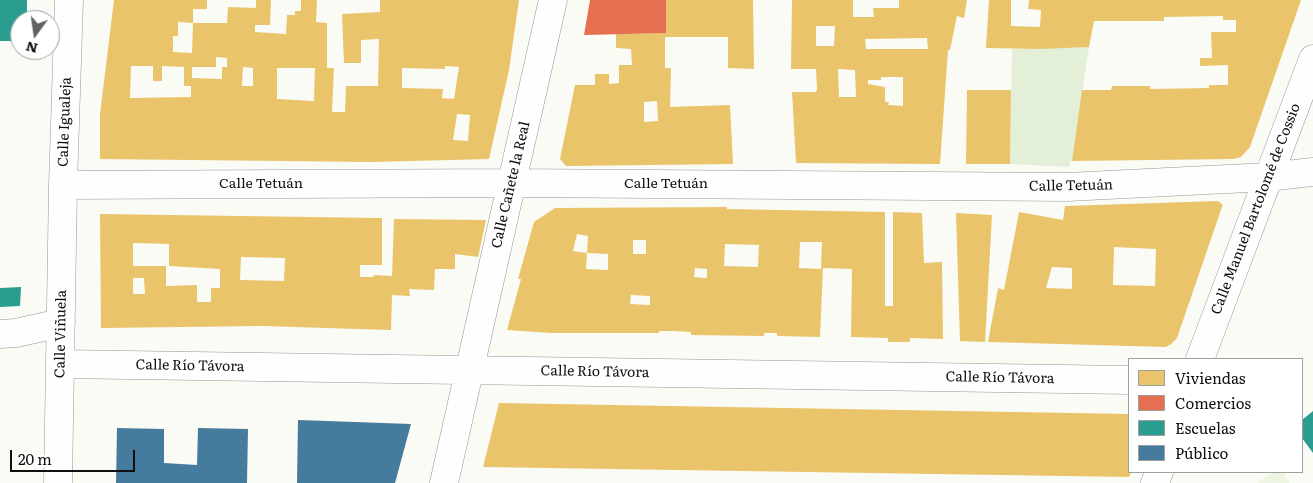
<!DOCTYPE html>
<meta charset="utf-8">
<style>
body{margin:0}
#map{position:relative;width:1313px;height:483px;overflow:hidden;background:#fbfbf6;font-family:Literata,serif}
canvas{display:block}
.legend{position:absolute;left:1128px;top:358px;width:175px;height:115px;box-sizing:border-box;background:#fff;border:1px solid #9f9f9f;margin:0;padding:6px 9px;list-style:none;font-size:15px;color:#0f0f0f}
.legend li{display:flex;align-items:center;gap:10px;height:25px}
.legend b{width:25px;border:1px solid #9f9f9f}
.north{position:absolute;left:10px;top:10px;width:50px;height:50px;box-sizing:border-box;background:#fff;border:1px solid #9f9f9f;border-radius:50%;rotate:194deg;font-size:14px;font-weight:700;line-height:20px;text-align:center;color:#0f0f0f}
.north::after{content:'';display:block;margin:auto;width:18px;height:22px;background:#626260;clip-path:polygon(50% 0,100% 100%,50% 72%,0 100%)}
.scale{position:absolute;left:10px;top:450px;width:125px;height:22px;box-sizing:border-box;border:2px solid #0f0f0f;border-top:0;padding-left:6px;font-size:15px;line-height:18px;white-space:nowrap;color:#0f0f0f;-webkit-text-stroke:4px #fff;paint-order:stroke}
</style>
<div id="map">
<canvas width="1313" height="483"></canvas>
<ul class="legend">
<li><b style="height:14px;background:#e9c46a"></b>Viviendas</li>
<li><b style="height:14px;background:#e76f51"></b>Comercios</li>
<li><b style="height:14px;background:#2a9d8f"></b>Escuelas</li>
<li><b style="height:14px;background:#457b9d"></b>Público</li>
</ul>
<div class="north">N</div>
<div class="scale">20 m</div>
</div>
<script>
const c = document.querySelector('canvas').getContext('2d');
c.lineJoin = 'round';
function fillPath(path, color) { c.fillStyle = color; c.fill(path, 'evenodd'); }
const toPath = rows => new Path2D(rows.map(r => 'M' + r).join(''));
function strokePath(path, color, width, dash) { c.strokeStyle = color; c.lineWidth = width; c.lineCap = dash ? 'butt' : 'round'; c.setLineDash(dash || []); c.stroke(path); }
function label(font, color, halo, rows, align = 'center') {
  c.font = font + ' Literata,serif'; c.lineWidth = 5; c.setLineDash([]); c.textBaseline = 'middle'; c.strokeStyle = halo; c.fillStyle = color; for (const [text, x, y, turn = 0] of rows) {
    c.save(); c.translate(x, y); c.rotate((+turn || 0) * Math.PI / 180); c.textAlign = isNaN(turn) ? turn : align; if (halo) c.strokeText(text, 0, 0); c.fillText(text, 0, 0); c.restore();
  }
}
fillPath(toPath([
 [1089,47,1072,161,1070,162,1069,167,1010,164,1012,49]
]), '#e4efd7');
fillPath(toPath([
 [1273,472,1282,472,1290,483,1257,483]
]), '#edf4e1');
fillPath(toPath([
 [114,0,207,0,207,9,193,9,193,23,178,22,178,36,173,36,173,52,192,53,193,23,227,23,228,7,256,8,256,0,271,0,270,25,255,25,255,32,286,34,287,15,295,15,295,11,301,11,301,0,317,0,316,22,327,23,327,68,334,68,332,112,345,112,346,86,378,86,379,39,361,40,361,63,344,63,342,14,380,12,380,0,519,0,509,70,489,159,372,162,100,159,100,114],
 [216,57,227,58,227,67,222,67,222,79,192,78,192,67,216,67],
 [131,66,153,66,153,81,162,81,162,66,184,67,184,86,191,86,191,97,130,98],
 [445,66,459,67,454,99,442,98,443,89,402,88,402,68,445,69],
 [243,67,253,68,253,86,242,86],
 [277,68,315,68,314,101,277,99],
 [457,114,470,115,468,141,453,140],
 [666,0,753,0,754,69,728,68,728,37,665,37,665,68,671,68,670,107,730,105,733,164,566,166,560,159,575,85,595,85,595,74,609,74,609,84,619,83,619,65,632,65,631,49,616,48,616,34,666,33],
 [657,101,658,121,644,122,644,102],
 [792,0,853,0,853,17,874,17,873,8,899,8,899,0,967,0,964,18,957,16,950,50,948,50,940,164,796,163,792,92,816,92,817,89,816,69,791,69],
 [816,26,835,26,834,46,816,46],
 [927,38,928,49,866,49,865,39],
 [838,69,855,70,856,97,839,97],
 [881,77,903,77,903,106,888,105,889,102,885,102,885,87,868,84,868,80,881,80],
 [989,0,1011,0,1011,26,1040,27,1041,10,1028,9,1029,0,1301,0,1250,147,1241,157,1233,159,1072,161,1082,90,1111,90,1112,86,1150,86,1150,89,1209,88,1209,85,1228,85,1228,65,1200,66,1200,58,1212,58,1211,32,1236,32,1236,20,1223,20,1223,16,1164,17,1164,21,1094,21,1089,47,1040,49,986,48],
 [967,90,1011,90,1010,164,966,164],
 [1218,201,1223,205,1222,207,1177,338,1171,344,1166,347,988,342,998,288,1004,290,1019,212,1063,220,1065,206],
 [1114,247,1156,249,1155,286,1113,285],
 [1052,267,1072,268,1072,289,1046,288],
 [727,207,727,209,885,212,885,306,893,306,893,212,922,213,924,263,942,262,943,339,910,338,910,342,888,342,888,338,851,337,852,269,823,268,820,337,777,336,777,333,764,333,764,336,691,335,691,332,674,331,659,331,659,333,551,333,507,330,521,279,518,279,534,222,555,208],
 [577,234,588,236,587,253,608,254,608,270,586,269,587,253,573,251],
 [633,240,646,240,646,254,633,254],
 [800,242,822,242,821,269,799,268],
 [725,244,759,245,758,267,724,266],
 [695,268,707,269,707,278,694,277],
 [631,295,650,296,650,305,630,304],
 [956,213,992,215,985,342,960,341],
 [100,214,382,218,382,265,360,265,360,277,374,277,373,275,392,276,394,219,486,220,478,257,455,254,455,269,435,269,434,290,409,289,410,296,392,295,391,330,262,326,101,328],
 [133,243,169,244,169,266,220,269,220,288,211,288,211,302,197,302,197,285,166,286,166,266,133,266],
 [241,257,285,258,284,281,240,280],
 [133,278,144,278,145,294,133,294],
 [499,403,1129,414,1129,472,1131,472,1129,477,483,467]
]), '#e9c46a');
fillPath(toPath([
 [590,0,666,0,666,33,584,35]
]), '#e76f51');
fillPath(toPath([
 [0,0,27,0,27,20,20,20,20,41,0,41],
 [21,287,20,306,0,307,0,288],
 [1313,411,1313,453,1302,438,1302,420]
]), '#2a9d8f');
fillPath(toPath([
 [298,420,411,424,395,483,297,483],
 [117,428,164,429,164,463,197,465,198,428,248,429,247,483,116,483]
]), '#457b9d');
const minor = toPath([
 [63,185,512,183,1067,187,1268,177,1313,172],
 [0,334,16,333,61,323],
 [1200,359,1313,59],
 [61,364,1129,380],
 [58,483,63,185,69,0],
 [444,483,553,0],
 [1155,483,1159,472]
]);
strokePath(minor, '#959593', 29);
strokePath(minor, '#fefefe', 28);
label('14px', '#0f0f0f', '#fff', [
 ["Calle Igualeja",65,122,-88],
 ["Calle Tetuán",261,184],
 ["Calle Tetuán",666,184],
 ["Calle Cañete la Real",511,185,-77],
 ["Calle Tetuán",1071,186,-1],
 ["Calle Manuel Bartolomé de Cossio",1256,209,-69],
 ["Calle Viñuela",61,334,-89],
 ["Calle Río Távora",190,366,1],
 ["Calle Río Távora",595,372,1],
 ["Calle Río Távora",1000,378,1]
]);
</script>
